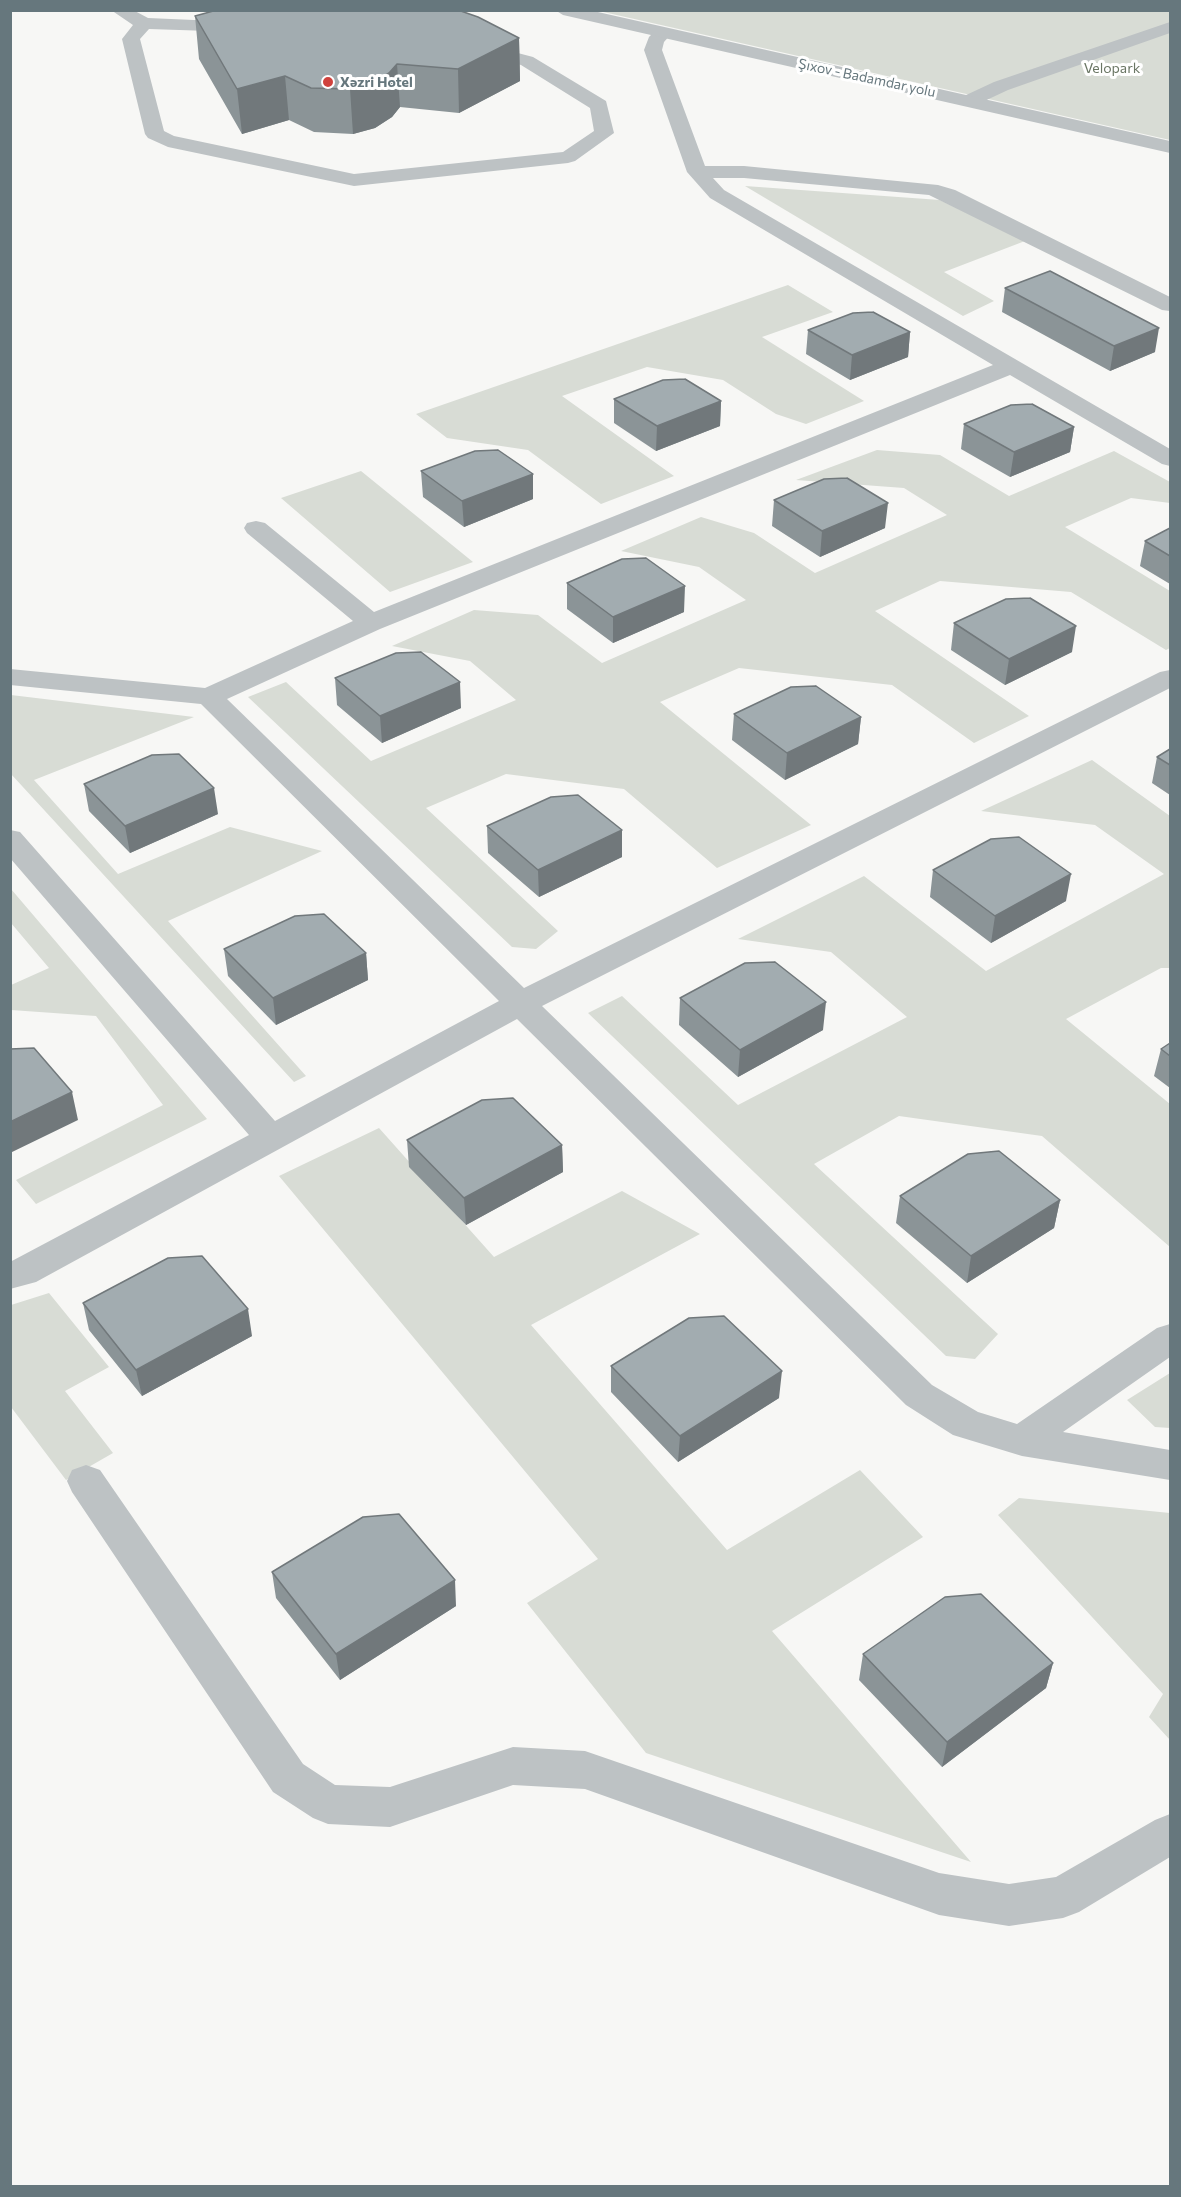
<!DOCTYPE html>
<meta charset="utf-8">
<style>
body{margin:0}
#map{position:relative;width:1181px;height:2197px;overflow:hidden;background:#f7f7f5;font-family:Commissioner,sans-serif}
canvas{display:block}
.frame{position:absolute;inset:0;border:12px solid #66777d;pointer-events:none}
</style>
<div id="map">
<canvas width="1181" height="2197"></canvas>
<div class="frame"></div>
</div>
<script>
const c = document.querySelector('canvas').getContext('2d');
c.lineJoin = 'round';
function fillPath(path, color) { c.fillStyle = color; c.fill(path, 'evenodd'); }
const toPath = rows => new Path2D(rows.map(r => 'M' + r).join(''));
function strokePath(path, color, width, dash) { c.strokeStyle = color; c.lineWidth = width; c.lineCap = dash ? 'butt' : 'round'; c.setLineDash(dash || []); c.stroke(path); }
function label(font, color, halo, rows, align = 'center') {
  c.font = font + ' Commissioner,sans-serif'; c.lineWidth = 6; c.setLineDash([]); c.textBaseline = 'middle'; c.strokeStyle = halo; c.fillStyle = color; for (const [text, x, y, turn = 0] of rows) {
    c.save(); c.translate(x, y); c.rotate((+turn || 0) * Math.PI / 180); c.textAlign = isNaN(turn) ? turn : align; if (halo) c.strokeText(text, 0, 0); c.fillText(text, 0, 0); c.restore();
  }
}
fillPath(toPath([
 [599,11,1170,11,1170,140],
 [745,186,940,200,1025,241,944,272,994,301,963,316],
 [788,285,833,312,762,337,864,401,806,424,776,414,723,380,647,367,562,396,674,476,601,504,528,450,447,438,416,414],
 [877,450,940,455,1009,496,1114,451,1170,482,1170,503,1131,498,1065,527,1170,591,1170,648,1166,650,1071,592,940,581,875,611,1029,716,974,743,892,685,739,668,660,702,811,825,717,868,624,789,506,774,426,808,558,931,536,949,512,947,248,697,286,682,371,761,516,700,470,661,392,646,474,610,538,615,602,663,746,600,699,567,621,551,701,517,754,533,815,573,947,515,904,488,796,480],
 [361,471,473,562,390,592,281,498],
 [11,695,194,717,34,780,118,874,230,827,322,851,168,921,306,1076,294,1082,11,774],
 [1092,760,1170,816,1170,968,1161,968,1066,1019,1170,1104,1170,1247,1042,1136,899,1116,814,1164,998,1334,975,1359,946,1356,588,1013,622,996,738,1105,907,1017,831,952,738,939,864,876,986,971,1164,874,1095,825,981,811],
 [11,889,207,1119,36,1204,16,1180,163,1105,96,1016,11,1010,11,985,49,968,11,923],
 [379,1128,494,1257,622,1191,700,1234,531,1325,727,1550,860,1470,923,1537,772,1631,971,1862,646,1753,527,1603,598,1559,279,1176],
 [49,1293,109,1367,65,1391,113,1453,66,1480,11,1407,11,1305],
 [1170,1373,1170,1428,1155,1427,1127,1400],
 [1019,1498,1170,1513,1170,1740,1149,1717,1163,1694,998,1515]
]), '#d8dcd5');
fillPath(toPath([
 [111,10,133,10,148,18,240,22,249,27,240,32,149,29,140,39,164,131,174,136,354,174,563,152,594,131,590,108,521,65,470,51,467,47,470,43,476,42,533,57,606,101,614,133,575,161,568,163,354,186,168,147,148,138,145,134,122,39,133,25,111,10],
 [1170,22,1170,33,1008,90,978,104,964,104,962,100,964,96,994,82,1170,22],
 [663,28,672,33,664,42,662,50,705,166,744,166,938,185,955,190,1170,297,1170,311,1162,310,929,195,744,178,713,178,724,190,1170,449,1170,466,1162,464,1010,375,380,629,227,699,524,988,1160,672,1170,670,1170,688,542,1006,932,1385,978,1412,1017,1424,1157,1328,1170,1324,1170,1357,1063,1432,1170,1450,1170,1480,1022,1456,953,1435,906,1405,517,1019,36,1282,10,1289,10,1262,249,1135,10,858,10,830,20,832,275,1121,499,1001,201,704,10,685,10,669,205,688,353,621,247,533,244,528,247,523,256,521,265,523,374,612,993,365,710,198,687,172,644,50,649,37,657,29,663,28],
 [86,1465,100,1470,303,1764,335,1785,390,1787,513,1747,585,1751,939,1873,1009,1884,1056,1877,1155,1820,1170,1814,1170,1857,1079,1912,1063,1918,1009,1926,939,1915,585,1789,513,1785,390,1827,328,1824,313,1818,273,1792,72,1492,67,1481,72,1470,86,1465]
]), '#bdc2c4');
fillPath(toPath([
 [555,10,589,10,1170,141,1170,153,563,15,555,10]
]), '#bdc2c4');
fillPath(toPath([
 [195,16,519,38,520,81,459,113,400,107,392,117,375,128,353,134,314,132,289,120,242,134,199,59],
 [1005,288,1155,352,1110,371,1002,312],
 [808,330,910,332,908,357,850,380,806,354],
 [614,399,721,401,720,426,656,451,614,423],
 [964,424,1074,427,1070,452,1010,477,961,449],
 [421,471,533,499,464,527,423,497],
 [774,500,885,528,820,557,772,526],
 [1170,528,1170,584,1140,566,1145,541],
 [567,583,684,612,613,643,567,609],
 [954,623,1072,652,1005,685,951,650],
 [335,678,461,708,382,743,337,705],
 [734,714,861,717,858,744,785,780,732,740],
 [1170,749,1170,795,1152,783,1157,757],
 [84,784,218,814,130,853,89,811],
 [487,826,622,857,539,897,488,853],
 [933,870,1066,901,991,943,930,897],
 [224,949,366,953,368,980,276,1025,228,976],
 [680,998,823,1030,738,1077,679,1025],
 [1170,1043,1170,1088,1154,1076,1161,1049],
 [407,1140,562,1145,563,1172,466,1225,409,1167],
 [900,1196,1060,1200,1054,1228,967,1283,896,1223],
 [83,1303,252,1336,142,1396,89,1330],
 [611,1366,779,1398,678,1462,611,1392],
 [272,1572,456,1606,340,1680,276,1598],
 [863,1654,1053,1663,1046,1688,942,1767,859,1680]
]), '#8b9497');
fillPath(toPath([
 [519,38,520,81,459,113,458,69],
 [397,64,400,107,392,117,375,128,353,134,350,89],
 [285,76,289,120,242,134,237,89],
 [1159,328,1155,352,1110,371,1114,346],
 [910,332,908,357,850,380,852,355],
 [721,401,720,426,656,451,657,426],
 [1074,427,1070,452,1010,477,1014,452],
 [533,474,533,499,464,527,462,501],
 [888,503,885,528,820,557,822,531],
 [685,586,684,612,613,643,613,617],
 [1076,626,1072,652,1005,685,1009,659],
 [460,682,461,708,382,743,380,716],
 [861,717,858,744,785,780,787,753],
 [214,788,218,814,130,853,125,826],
 [622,830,622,857,539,897,538,870],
 [1071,874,1066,901,991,943,995,916],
 [366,953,368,980,276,1025,273,998],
 [826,1002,823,1030,738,1077,740,1050],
 [72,1092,78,1120,10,1153,10,1122],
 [562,1145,563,1172,466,1225,464,1198],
 [1060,1200,1054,1228,967,1283,971,1256],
 [248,1309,252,1336,142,1396,136,1370],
 [782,1371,779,1398,678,1462,680,1436],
 [455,1580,456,1606,340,1680,336,1654],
 [1053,1663,1046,1688,942,1767,947,1742]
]), '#71787b');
const building = toPath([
 [217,10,458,10,478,17,519,38,458,69,397,64,389,73,372,84,350,89,311,88,285,76,237,89,195,16,217,10],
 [1050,271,1159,328,1114,346,1005,288,1050,271],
 [873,312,910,332,852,355,808,330,853,313,873,312],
 [685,379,721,401,657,426,614,399,663,380,685,379],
 [1032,404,1074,427,1014,452,964,424,1011,405,1032,404],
 [498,450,533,474,462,501,421,471,475,451,498,450],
 [847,478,888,503,822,531,774,500,824,479,847,478],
 [1170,528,1170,556,1145,541,1170,528],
 [646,558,685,586,613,617,567,583,622,559,646,558],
 [1030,598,1076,626,1009,659,954,623,1006,599,1030,598],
 [421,652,460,682,380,716,335,678,396,653,421,652],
 [816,686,861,717,787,753,734,714,791,687,816,686],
 [1170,749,1170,765,1157,757,1170,749],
 [179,754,214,788,125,826,84,784,152,755,179,754],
 [578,795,622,830,538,870,487,826,551,797,578,795],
 [1019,837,1071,874,995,916,933,870,991,839,1019,837],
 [324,914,366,953,273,998,224,949,295,916,324,914],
 [775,962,826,1002,740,1050,680,998,745,963,775,962],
 [1170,1043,1170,1056,1161,1049,1170,1043],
 [34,1048,72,1092,10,1122,10,1049,34,1048],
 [513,1098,562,1145,464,1198,407,1140,482,1100,513,1098],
 [999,1151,1060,1200,971,1256,900,1196,968,1154,999,1151],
 [202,1256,248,1309,136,1370,83,1303,168,1258,202,1256],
 [724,1316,782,1371,680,1436,611,1366,689,1318,724,1316],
 [399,1514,455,1580,336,1654,272,1572,363,1517,399,1514],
 [981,1594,1053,1663,947,1742,863,1654,945,1597,981,1594]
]);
fillPath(building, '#a2acb0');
strokePath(building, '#71787b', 1.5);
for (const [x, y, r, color] of [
 [328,82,6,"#d0423d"]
]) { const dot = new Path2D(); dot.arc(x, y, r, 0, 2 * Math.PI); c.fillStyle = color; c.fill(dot); strokePath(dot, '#fff', 2); }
label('14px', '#6a7664', '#fff', [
 ["Velopark",1112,68]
]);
label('14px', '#66777d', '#fff', [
 ["Şıxov - Badamdar yolu",867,78,12]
]);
label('bold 14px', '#66777d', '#fff', [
 ["Xәzri Hotel",340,82]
], 'left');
</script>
